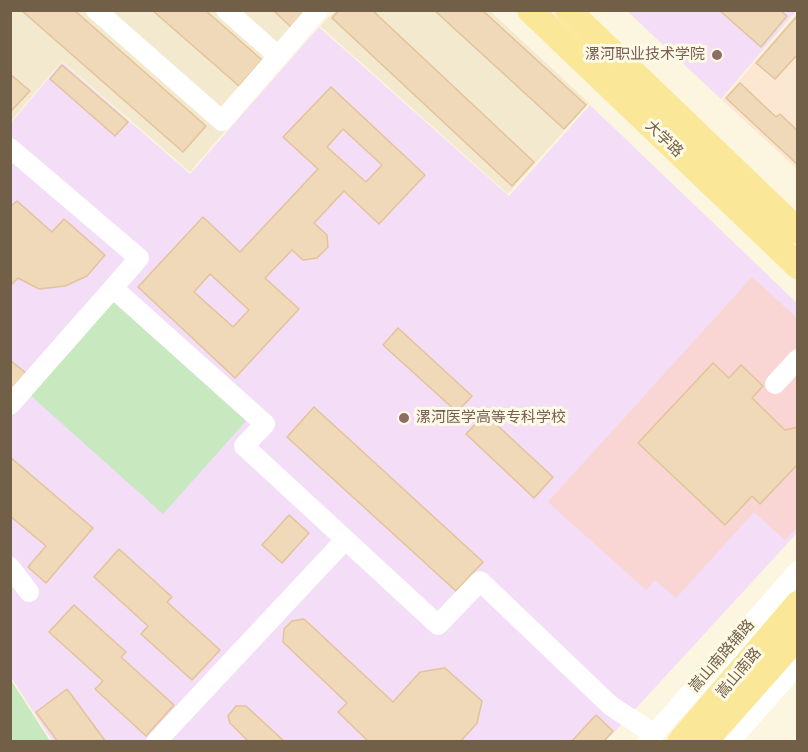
<!DOCTYPE html>
<meta charset="utf-8">
<style>
body{margin:0}
#map{position:relative;width:808px;height:752px;overflow:hidden;background:#fcf6e0;font-family:Rubik,sans-serif}
canvas{display:block}
.frame{position:absolute;inset:0;border:12px solid #715f48;pointer-events:none}
</style>
<div id="map">
<canvas width="808" height="752"></canvas>
<div class="frame"></div>
</div>
<script>
const c = document.querySelector('canvas').getContext('2d');
c.lineJoin = 'round';
function fillPath(path, color) { c.fillStyle = color; c.fill(path, 'evenodd'); }
const toPath = rows => new Path2D(rows.map(r => 'M' + r).join(''));
function strokePath(path, color, width, dash) { c.strokeStyle = color; c.lineWidth = width; c.lineCap = dash ? 'butt' : 'round'; c.setLineDash(dash || []); c.stroke(path); }
function label(font, color, halo, rows, align = 'center') {
  c.font = font + ' Rubik,"Noto Sans SC",sans-serif'; c.lineWidth = 6; c.setLineDash([]); c.textBaseline = 'middle'; c.strokeStyle = halo; c.fillStyle = color; for (const [text, x, y, turn = 0] of rows) {
    c.save(); c.translate(x, y); c.rotate((+turn || 0) * Math.PI / 180); c.textAlign = isNaN(turn) ? turn : align; if (halo) c.strokeText(text, 0, 0); c.fillText(text, 0, 0); c.restore();
  }
}
fillPath(toPath([
 [328,10,190,172,62,61,11,121,11,11],
 [335,11,490,11,589,103,508,194,320,26]
]), '#f3e9ce');
fillPath(toPath([
 [797,13,797,169,722,100]
]), '#fce7d3');
fillPath(toPath([
 [797,10,721,99,627,11],
 [319,27,509,196,590,105,797,303,797,533,606,741,52,741,11,677,11,123,62,62,190,174]
]), '#f3ddf7');
fillPath(toPath([
 [752,277,797,318,797,527,785,540,754,512,676,598,655,580,646,590,548,502]
]), '#f9d6d3');
fillPath(toPath([
 [113,301,246,421,163,514,29,394],
 [11,680,50,741,11,741]
]), '#c8e8bf');
const building = toPath([
 [21,10,74,10,206,126,183,152,21,10],
 [152,10,205,10,262,60,239,86,152,10],
 [273,10,307,10,292,28,273,10],
 [339,10,372,10,534,162,512,186,332,18,339,10],
 [434,10,482,10,586,105,564,129,434,10],
 [719,10,780,10,787,16,761,47,719,10],
 [798,15,798,54,775,79,756,63,798,15],
 [62,65,128,122,115,136,50,79,62,65],
 [10,74,30,91,10,112,10,74],
 [740,83,776,117,780,114,798,131,798,165,726,98,740,83],
 [331,87,425,175,379,224,344,191,314,223,327,235,328,247,317,258,303,260,292,250,265,278,299,309,235,378,138,287,203,217,240,252,318,169,283,137,331,87],
 [343,129,382,165,366,182,327,147,343,129],
 [210,274,249,310,233,327,194,292,210,274],
 [17,201,52,232,64,219,105,255,87,276,65,286,39,289,18,278,10,286,10,207,17,201],
 [398,328,472,396,457,412,383,345,398,328],
 [10,360,27,374,10,393,10,360],
 [713,363,729,378,741,365,763,386,752,398,785,430,798,427,798,464,760,504,752,496,725,525,638,443,713,363],
 [314,407,483,562,456,591,287,437,314,407],
 [485,414,553,477,534,498,466,434,485,414],
 [10,457,93,528,46,583,28,567,46,546,10,516,10,457],
 [289,515,309,533,282,563,262,545,289,515],
 [119,549,172,597,167,602,220,650,192,680,141,634,148,626,94,577,119,549],
 [74,605,126,652,121,657,174,705,146,736,95,689,103,681,49,632,74,605],
 [304,619,393,702,420,672,445,668,482,701,477,723,460,742,369,742,338,712,347,703,283,642,284,629,292,621,304,619],
 [67,689,106,742,58,742,36,712,67,689],
 [236,706,246,706,285,742,249,742,230,723,228,716,236,706],
 [596,715,613,731,603,742,571,742,596,715]
]);
fillPath(building, '#f0d9b8');
strokePath(building, '#e3c399', 1.5);
strokePath(toPath([
 [96,10,222,121,318,10],
 [226,10,278,56],
 [10,148,139,258,113,288,265,424,244,446,438,625,480,581,611,706,654,734],
 [775,384,798,359],
 [10,405,113,288],
 [10,567,29,592],
 [156,742,345,540],
 [647,742,798,571],
 [729,742,798,664]
]), '#fff', 20);
strokePath(toPath([
 [530,10,798,266],
 [568,10,798,231],
 [680,742,798,604],
 [704,742,798,636]
]), '#fae898', 26);
for (const [x, y, r, color] of [
 [717,55,6,"#8d6e63"],
 [404,418,6,"#8d6e63"]
]) { const dot = new Path2D(); dot.arc(x, y, r, 0, 2 * Math.PI); c.fillStyle = color; c.fill(dot); strokePath(dot, '#fffae5', 2); }
label('15px', '#785e54', '#fffae5', [
 ["漯河职业技术学院",705,55],
 ["漯河医学高等专科学校",416,418,"left"]
], 'right');
label('15px', '#715f48', '#fffae5', [
 ["大学路",664,139,44],
 ["嵩山南路辅路",722,656,-49],
 ["嵩山南路",739,673,-50]
]);
</script>
